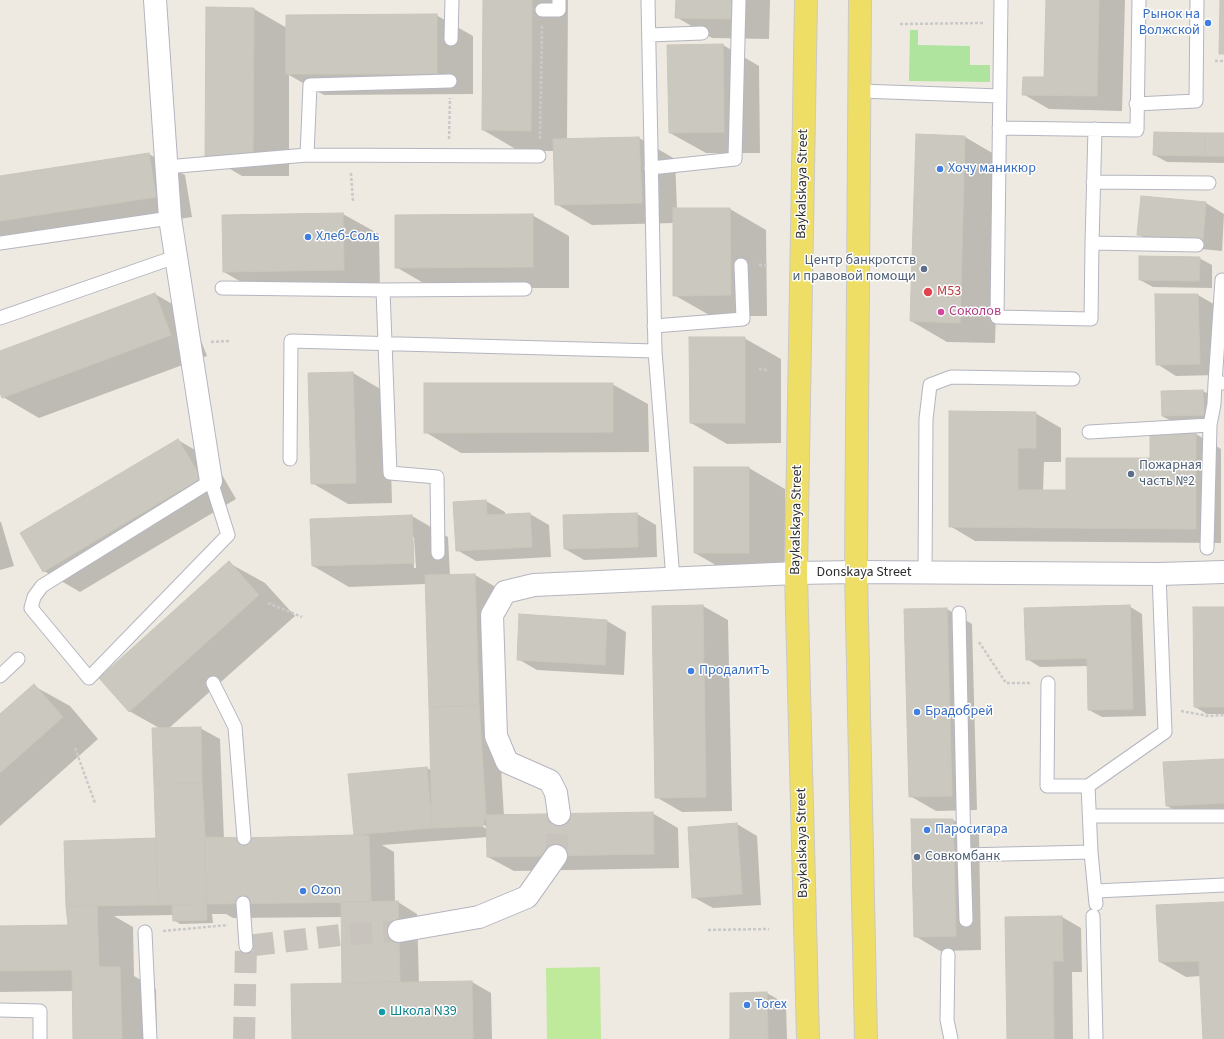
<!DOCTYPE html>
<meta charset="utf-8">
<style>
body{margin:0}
canvas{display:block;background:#eeeae1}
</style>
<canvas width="1224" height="1039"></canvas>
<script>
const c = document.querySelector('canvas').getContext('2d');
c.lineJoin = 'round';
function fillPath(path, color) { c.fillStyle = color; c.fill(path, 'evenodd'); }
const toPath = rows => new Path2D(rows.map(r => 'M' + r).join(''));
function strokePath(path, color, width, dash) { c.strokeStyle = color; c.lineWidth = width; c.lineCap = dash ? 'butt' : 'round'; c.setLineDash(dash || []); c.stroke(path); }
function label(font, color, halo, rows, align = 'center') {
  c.font = font + ' "Source Sans 3",sans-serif'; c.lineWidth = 3; c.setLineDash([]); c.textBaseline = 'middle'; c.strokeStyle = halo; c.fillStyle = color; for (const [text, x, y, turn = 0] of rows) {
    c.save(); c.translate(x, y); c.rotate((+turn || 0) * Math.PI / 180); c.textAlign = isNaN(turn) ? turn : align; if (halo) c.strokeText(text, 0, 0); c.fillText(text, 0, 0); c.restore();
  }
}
fillPath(toPath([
 [910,30,918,30,918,45,970,46,970,65,990,65,990,82,909,81]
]), '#aee49e');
fillPath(toPath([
 [600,967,601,1039,547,1039,546,968]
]), '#c0ea9b');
fillPath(toPath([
 [484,0,568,0,567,140,639,138,675,159,677,209,730,209,766,230,767,316,711,316,674,295,674,223,592,225,556,204,555,151,519,151,483,130],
 [677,0,770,0,769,39,712,38,676,17],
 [1047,0,1125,0,1122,111,1049,109,1023,94,1045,78],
 [254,9,287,28,436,15,473,36,473,94,324,95,289,75,289,176,242,176,206,155],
 [723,45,759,66,760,153,706,153,670,133],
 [1224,134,1224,163,1167,162,1154,155],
 [965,137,1001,158,995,343,947,342,911,321],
 [149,154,185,175,192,217,16,245,0,236,0,177],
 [1142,197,1206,203,1224,214,1222,251,1158,245,1138,234],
 [343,214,379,234,380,290,260,293,224,272],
 [532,215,569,236,569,288,432,288,396,267],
 [1199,258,1212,265,1212,288,1153,287,1140,280],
 [155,294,191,315,207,356,39,418,3,397,0,390,0,352],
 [1198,295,1217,306,1219,375,1176,376,1157,364],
 [744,338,781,359,781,443,727,444,691,423],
 [353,373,389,394,392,503,348,504,312,483,309,374],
 [612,384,648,404,649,452,461,453,425,432],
 [1203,391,1216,398,1216,422,1175,423,1162,416],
 [1035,413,1061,428,1061,462,1044,462,1043,491,1067,491,1151,459,1196,434,1221,449,1221,543,975,541,950,526],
 [178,440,214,461,236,499,80,592,44,571],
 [749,468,785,489,785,573,731,574,695,553],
 [486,501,505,512,505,515,530,514,549,525,551,557,476,561,457,550],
 [637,514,656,525,657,557,584,560,565,549],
 [412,516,448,537,450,576,475,575,494,586,498,717,504,816,652,813,678,828,679,868,514,871,488,857,488,837,382,845,394,852,395,902,398,902,417,914,419,983,472,982,491,993,492,1039,293,1039,344,984,342,917,233,918,226,914,212,914,213,923,180,924,174,920,173,915,114,916,133,927,134,976,156,989,157,1039,74,1039,73,991,0,992,0,927,69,926,157,839,161,729,129,711,229,563,265,583,295,616,168,729,200,728,220,739,224,839,355,836,349,775,427,768,432,771,426,584,349,587,313,566,311,520],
 [412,537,414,537,416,568,414,568],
 [479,822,487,827,487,829,478,824],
 [0,522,1,522,14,566,0,570],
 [703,606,728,620,732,811,682,812,656,797,653,607],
 [1129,606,1142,614,1146,716,1102,717,1089,710,1088,666,1040,667,1027,659],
 [1224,608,1224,714,1207,714,1195,707],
 [947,609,972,624,977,810,936,811,910,796],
 [607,621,626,632,624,675,537,670,518,659],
 [34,686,70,706,98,739,0,826,0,716],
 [1224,760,1224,811,1180,813,1167,806],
 [912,820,953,820,979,834,981,950,940,951,915,936],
 [737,824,757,836,761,905,713,908,693,897,689,827],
 [1224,903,1224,1039,1204,1039,1201,976,1186,977,1160,962],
 [1062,917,1081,928,1082,972,1072,972,1073,1039,1008,1039],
 [767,993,786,1004,787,1039,731,1039]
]), '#0003');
const building = toPath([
 [483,0,532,0,531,131,482,130,483,0],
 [676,0,733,0,733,19,675,18,676,0],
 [1046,0,1099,0,1097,96,1022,95,1023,77,1044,77,1046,0],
 [1220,0,1224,0,1224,54,1219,54,1220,0],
 [206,7,254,8,253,156,205,156,206,7],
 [437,14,437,74,286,74,286,15,437,14],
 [723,44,724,132,669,133,667,45,723,44],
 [1154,132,1205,133,1205,156,1153,155,1154,132],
 [1205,133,1224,133,1224,156,1205,156,1205,133],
 [916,134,965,136,960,323,910,321,916,134],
 [639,137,642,203,555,205,553,139,639,137],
 [149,153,156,197,0,221,0,176,149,153],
 [1141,196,1206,202,1203,240,1137,235,1141,196],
 [673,208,730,208,731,295,673,296,673,208],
 [343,213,344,270,223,272,222,215,343,213],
 [533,214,533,267,395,268,395,215,533,214],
 [1139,256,1200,257,1199,281,1139,280,1139,256],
 [155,293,171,335,2,398,0,393,0,351,155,293],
 [1155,294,1198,294,1200,364,1156,365,1155,294],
 [689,337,745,337,745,423,690,423,689,337],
 [353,372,356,483,311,484,308,373,353,372],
 [424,383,613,383,613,432,424,433,424,383],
 [1203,390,1204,415,1162,416,1161,391,1203,390],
 [949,411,1036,412,1036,448,1018,448,1018,490,1066,490,1066,458,1150,458,1150,433,1196,433,1196,529,949,527,949,411],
 [178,439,201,478,43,572,20,533,178,439],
 [694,467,749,467,749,553,694,553,694,467],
 [486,500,487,515,530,513,532,547,456,551,453,502,486,500],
 [637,513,638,547,564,549,563,515,637,513],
 [412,515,414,563,312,566,310,519,412,515],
 [229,561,259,595,129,712,99,678,229,561],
 [475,574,479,705,429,707,425,575,475,574],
 [703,605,706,797,655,798,652,606,703,605],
 [1130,605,1133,709,1088,710,1087,658,1026,660,1024,608,1130,605],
 [1193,607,1224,607,1224,707,1194,707,1193,607],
 [947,608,952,796,909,797,904,609,947,608],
 [519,614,607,620,605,665,517,660,519,614],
 [34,684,63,717,0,773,0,714,34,684],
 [479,705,486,815,483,826,432,828,429,707,479,705],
 [201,727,202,783,154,784,152,728,201,727],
 [1224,759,1224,803,1166,806,1163,762,1224,759],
 [427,767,432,828,354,835,348,774,427,767],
 [202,783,205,837,206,904,158,905,154,784,202,783],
 [653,812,654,854,487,857,486,815,653,812],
 [911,819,953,819,956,936,914,937,911,819],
 [737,823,742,894,692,898,688,827,737,823],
 [354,835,369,836,371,902,206,904,205,837,244,838,354,835],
 [156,838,158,905,66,906,64,841,156,838],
 [398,901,400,982,342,983,341,902,398,901],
 [1224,902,1224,1039,1203,1039,1199,961,1159,962,1156,905,1224,902],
 [206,904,207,920,173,921,172,905,206,904],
 [97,905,99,967,120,967,122,1039,73,1039,72,970,0,971,0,926,68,925,66,906,97,905],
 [1062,916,1063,961,1053,961,1054,1039,1007,1039,1005,917,1062,916],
 [472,981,473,1039,292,1039,291,984,472,981],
 [767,992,768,1039,730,1039,730,993,767,992]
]);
fillPath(building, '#cac8bf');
strokePath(building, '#cac6ba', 1);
strokePath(toPath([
 [556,856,559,814],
 [244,1039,246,946,341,935,399,931]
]), '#c8c4bd', 22, [22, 11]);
const service = toPath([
 [648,0,655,351,673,579],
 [1001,0,997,317,1091,319,1092,243,1197,245],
 [542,10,559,10,559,0],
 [649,35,702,33],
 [451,39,452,0],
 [860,91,1000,96],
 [1136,104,1196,101,1197,1],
 [999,128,1137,130,1139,0],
 [307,155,310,85,450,81],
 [166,167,307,155,539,156],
 [651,168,735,159,739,0],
 [1093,182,1209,183],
 [0,243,170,218],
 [1092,243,1095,129],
 [222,288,383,290],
 [0,318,175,257],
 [654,326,743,319,741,265],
 [1215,383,1222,280],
 [1210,425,1214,404,1215,383,1222,383],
 [1089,432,1210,425,1207,548],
 [290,459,291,341,655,351],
 [211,481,228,535,89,678,31,608,34,597,42,586,211,481],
 [438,553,437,477,390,473,383,290,525,289],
 [925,573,926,419,930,385,951,377,1073,379],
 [959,613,964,855,1091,852,1088,786,1165,732,1159,574],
 [0,676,18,659],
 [213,683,235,727,244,838],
 [1048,683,1047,786,1088,786],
 [1090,816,1224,816],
 [1091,852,1096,904],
 [964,855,966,920],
 [1096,891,1224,885],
 [243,903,246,946],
 [1093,916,1096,1039],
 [145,932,150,1039],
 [948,955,947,1020,951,1039],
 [0,1010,40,1011,40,1039]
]);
const minor = toPath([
 [155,0,170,218,211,481],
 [559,814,556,793,550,781,507,762,496,736,492,615,505,592,534,585,796,573,856,572,1159,574,1224,572],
 [399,931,479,917,527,897,556,856]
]);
const primary = toPath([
 [806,0,796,573,808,1039],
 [860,0,856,572,866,1039]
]);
strokePath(service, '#b4b5c0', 15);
strokePath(minor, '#b4b5c0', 24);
strokePath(primary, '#c9c9c9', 24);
strokePath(toPath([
 [900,24,983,23],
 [1215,61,1224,61],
 [449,139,450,98],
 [540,139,542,26],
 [351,173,353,202],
 [759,265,769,265],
 [211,342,231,341],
 [759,369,768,370],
 [268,603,302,617],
 [979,642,1006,683,1030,683],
 [1181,711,1209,716,1224,715],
 [75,748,95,803],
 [708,930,769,929],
 [163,931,228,925]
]), '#c9c9c9', 2.5, [3, 2]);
strokePath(service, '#fff', 13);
strokePath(minor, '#fff', 22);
strokePath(primary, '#efde65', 22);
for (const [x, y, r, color] of [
 [1208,23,4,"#3f7fe0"],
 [940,169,4,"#3f7fe0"],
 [308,237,4,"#3f7fe0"],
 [924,269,4,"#5c6f8a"],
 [928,292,5,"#e0444e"],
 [941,312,4,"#d1479c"],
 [1131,474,4,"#5c6f8a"],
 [691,671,4,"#3f7fe0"],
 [917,712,4,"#3f7fe0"],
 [927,830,4,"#3f7fe0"],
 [917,857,4,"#5c6f8a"],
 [303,891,4,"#3f7fe0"],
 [747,1005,4,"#3f7fe0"],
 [382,1012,4,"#0f9aa8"]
]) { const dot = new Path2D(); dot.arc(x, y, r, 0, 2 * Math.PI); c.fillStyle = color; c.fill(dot); strokePath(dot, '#fff', 1.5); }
label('14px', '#366cbe', '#fff', [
 ["Рынок на",1200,15,"right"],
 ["Волжской",1200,31,"right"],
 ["Хочу маникюр",948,169],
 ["Хлеб-Соль",316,237],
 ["ПродалитЪ",699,671],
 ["Брадобрей",925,712],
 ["Паросигара",935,830],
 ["Ozon",311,891],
 ["Torex",755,1005]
], 'left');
label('14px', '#2e2e2e', '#fff', [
 ["Baykalskaya Street",803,184,-89],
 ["Baykalskaya Street",797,520,-89],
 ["Donskaya Street",864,573],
 ["Baykalskaya Street",803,843,-91]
]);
label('14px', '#4e5e75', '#fff', [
 ["Центр банкротств",916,261,"right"],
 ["и правовой помощи",916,277,"right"],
 ["Пожарная",1139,466],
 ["часть №2",1139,482],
 ["Совкомбанк",925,857]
], 'left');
label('14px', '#be3a42', '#fff', [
 ["М53",937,292]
], 'left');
label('14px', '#b23c85', '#fff', [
 ["Соколов",949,312]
], 'left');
label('14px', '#0d838f', '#fff', [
 ["Школа N39",390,1012]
], 'left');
</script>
